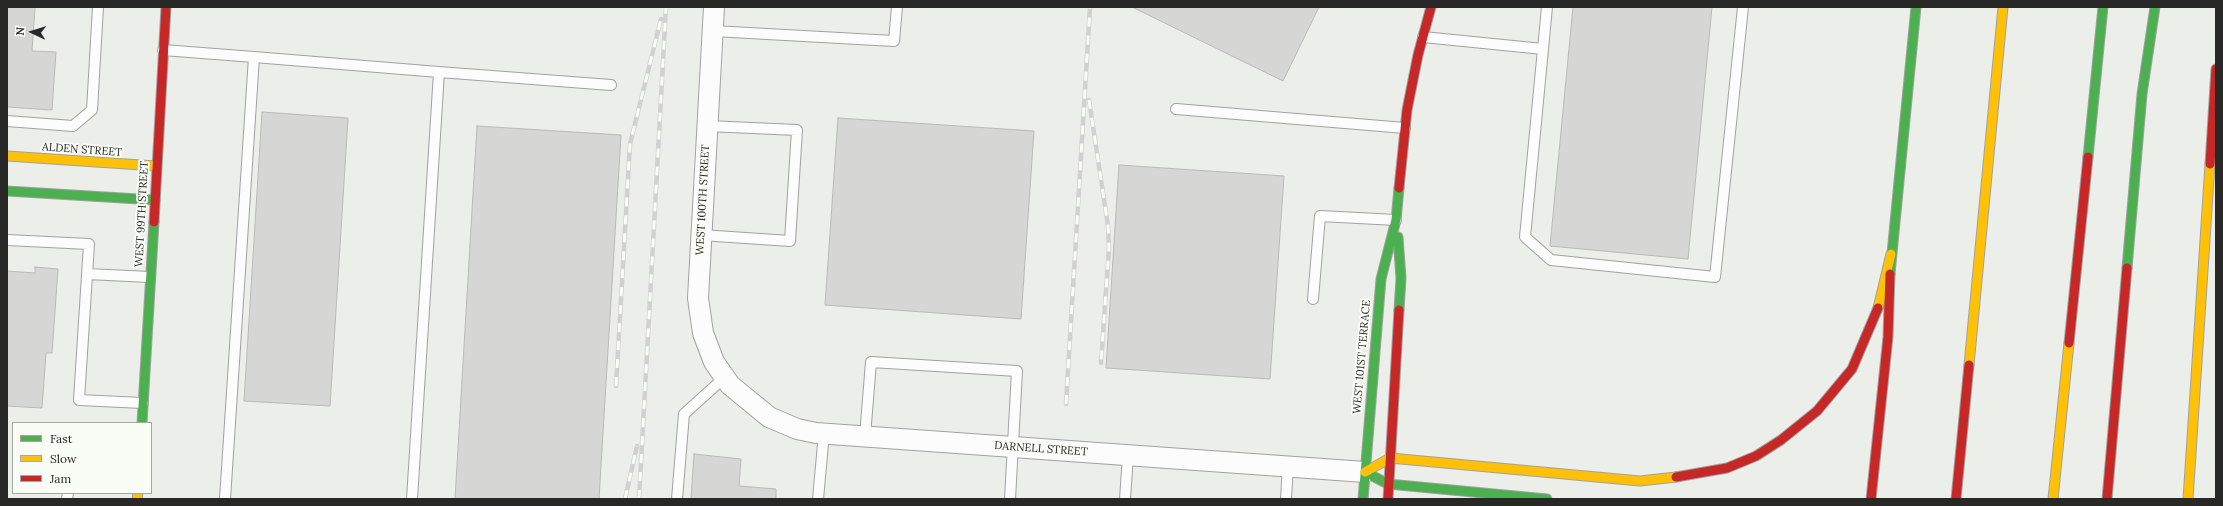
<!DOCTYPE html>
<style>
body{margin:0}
#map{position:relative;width:2223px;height:506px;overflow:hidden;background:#eceeea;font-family:Lora,serif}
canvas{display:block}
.frame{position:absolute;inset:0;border:8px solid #282826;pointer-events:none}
.legend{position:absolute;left:12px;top:422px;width:140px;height:72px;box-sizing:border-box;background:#fafcf6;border:1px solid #a6a7a3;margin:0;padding:5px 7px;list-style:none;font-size:12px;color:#282826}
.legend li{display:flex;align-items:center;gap:8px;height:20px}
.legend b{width:20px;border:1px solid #a6a7a3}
.north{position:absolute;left:12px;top:12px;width:40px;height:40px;-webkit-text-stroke:3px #fafcf6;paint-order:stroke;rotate:274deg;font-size:11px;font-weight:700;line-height:16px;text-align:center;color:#282826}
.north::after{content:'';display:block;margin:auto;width:14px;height:18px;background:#282826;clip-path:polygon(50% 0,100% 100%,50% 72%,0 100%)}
</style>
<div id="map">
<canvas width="2223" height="506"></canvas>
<div class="frame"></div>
<ul class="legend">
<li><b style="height:5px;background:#4caf50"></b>Fast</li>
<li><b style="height:5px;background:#ffc107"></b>Slow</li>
<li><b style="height:5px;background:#c62828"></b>Jam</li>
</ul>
<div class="north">N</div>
</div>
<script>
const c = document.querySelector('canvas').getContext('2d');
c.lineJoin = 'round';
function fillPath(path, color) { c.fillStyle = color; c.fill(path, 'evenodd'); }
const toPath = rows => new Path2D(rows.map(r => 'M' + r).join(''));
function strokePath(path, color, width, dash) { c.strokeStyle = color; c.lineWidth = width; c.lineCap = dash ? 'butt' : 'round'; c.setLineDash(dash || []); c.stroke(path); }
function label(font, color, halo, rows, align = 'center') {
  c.font = font + ' Lora,serif'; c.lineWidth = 4; c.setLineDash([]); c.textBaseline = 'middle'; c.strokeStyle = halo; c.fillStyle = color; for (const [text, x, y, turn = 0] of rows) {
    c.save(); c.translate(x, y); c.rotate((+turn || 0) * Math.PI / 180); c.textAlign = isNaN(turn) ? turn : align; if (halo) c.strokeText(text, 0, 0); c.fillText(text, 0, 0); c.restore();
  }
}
const building = toPath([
 [7,7,35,7,32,51,56,52,52,110,7,107,7,7],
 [1132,7,1319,7,1283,81,1132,7],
 [1573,7,1712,7,1688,259,1550,246,1573,7],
 [262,112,348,118,330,406,244,401,262,112],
 [838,118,1034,131,1021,319,825,305,838,118],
 [477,126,621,135,599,499,455,499,477,126],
 [1119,165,1284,176,1270,379,1106,368,1119,165],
 [35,267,58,269,52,353,46,353,42,408,7,406,7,271,35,273,35,267],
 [694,454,741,459,739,486,776,489,776,499,691,499,694,454]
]);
fillPath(building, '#d6d7d4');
strokePath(building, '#b9bab7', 1);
const lane = toPath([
 [713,31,894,41,897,7],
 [1423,37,1543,49,1547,7],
 [1543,49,1525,237,1551,260,1715,277,1743,7],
 [163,50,254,57,225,499],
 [254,57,439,72,412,499],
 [439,72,611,85],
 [1176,109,1405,128],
 [7,121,73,126,92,110,98,7],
 [701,235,790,241,797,130,707,126],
 [7,240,89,244,79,400,143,403],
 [87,274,150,277],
 [1313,299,1320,216,1396,220],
 [865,436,871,362,1017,371,1010,499],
 [67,499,68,493],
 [677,499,684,414,725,377],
 [818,499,824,433],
 [1125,499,1128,455],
 [1286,499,1288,466]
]);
const street = toPath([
 [714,7,698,298,703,333,714,362,730,385,769,417,797,429,816,433,1365,472]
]);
const fast = toPath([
 [2088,157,2103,7],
 [7,191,155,200],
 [1398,237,1401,278,1399,310],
 [2127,268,2142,94,2155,7],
 [1890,274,1916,7],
 [142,423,154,222],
 [1365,472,1388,484,1547,499],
 [1363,499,1381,279,1396,220,1399,188]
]);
const slow = toPath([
 [7,156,156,166],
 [1878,308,1891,254],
 [1969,365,2003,7],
 [1365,472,1390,458,1640,481,1676,477],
 [137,499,138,493],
 [2053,499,2069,343],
 [2188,499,2210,164]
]);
const jam = toPath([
 [2210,164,2216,69],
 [1399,188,1407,110,1418,55,1431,7],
 [154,222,166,7],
 [2069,343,2088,157],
 [1676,477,1727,468,1756,456,1781,440,1817,411,1852,369,1878,308],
 [1388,499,1399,310],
 [1871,499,1888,337,1890,274],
 [1956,499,1969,365],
 [2107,499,2127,268]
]);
strokePath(lane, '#a1a2a0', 12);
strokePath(street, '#a1a2a0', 22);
strokePath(fast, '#a1a2a0', 11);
strokePath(slow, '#a1a2a0', 11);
strokePath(jam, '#a1a2a0', 11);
strokePath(lane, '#fcfcfc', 10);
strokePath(street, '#fcfcfc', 20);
strokePath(fast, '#4caf50', 9);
strokePath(slow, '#ffc107', 9);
strokePath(jam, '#c62828', 9);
const rail = toPath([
 [1089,100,1108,226,1109,248,1101,363],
 [616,386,630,144,661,19],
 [1066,404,1090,7],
 [625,499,637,446],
 [639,499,666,7]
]);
strokePath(rail, '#d1d1d0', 4.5);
strokePath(rail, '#fafcf6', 3, [9]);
label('11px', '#282826', '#fafcf6', [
 ["ALDEN STREET",82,150,4],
 ["WEST 100TH STREET",703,200,-87],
 ["WEST 99TH STREET",142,214,-87],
 ["WEST 101ST TERRACE",1362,357,-85],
 ["DARNELL STREET",1041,449,4]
]);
</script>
